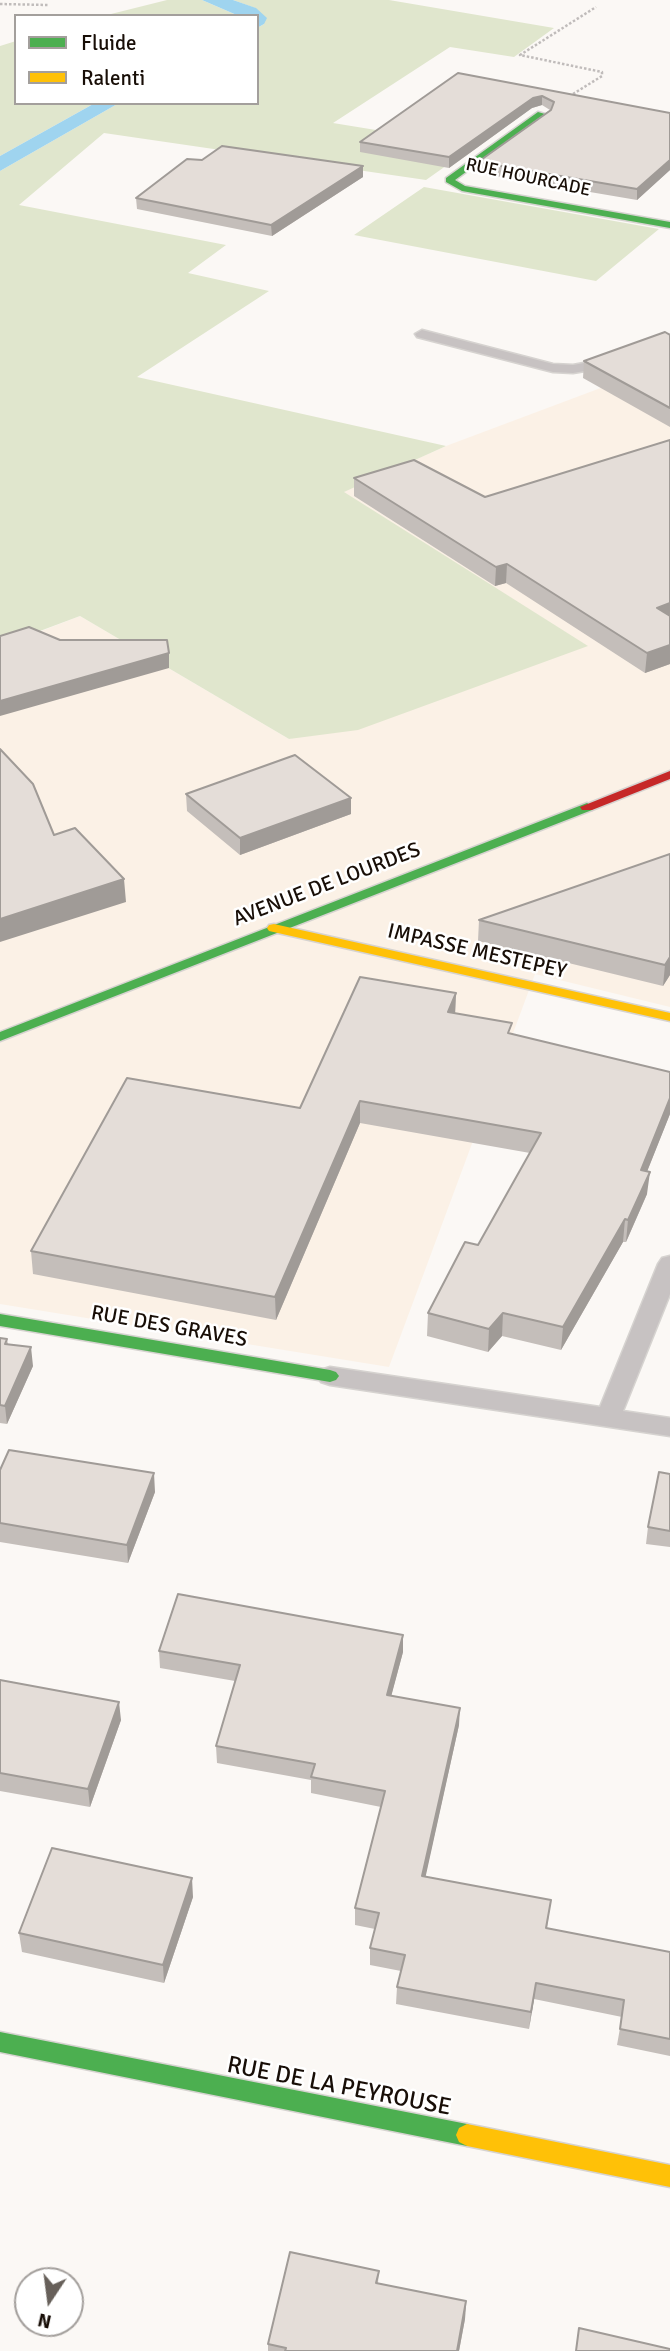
<!DOCTYPE html>
<style>
body{margin:0}
#map{position:relative;width:670px;height:2351px;overflow:hidden;background:#fbf8f5;font-family:Signika,sans-serif}
canvas{display:block}
.legend{position:absolute;left:14px;top:14px;width:245px;height:91px;box-sizing:border-box;background:#fff;border:2px solid #a39f9c;margin:0;padding:9px 12px;list-style:none;font-size:21px;color:#180e07}
.legend li{display:flex;align-items:center;gap:14px;height:35px}
.legend b{width:35px;border:2px solid #a39f9c}
.north{position:absolute;left:14px;top:2267px;width:70px;height:70px;box-sizing:border-box;background:#fff;border:2px solid #a39f9c;border-radius:50%;rotate:193deg;font-size:19px;font-weight:700;line-height:28px;text-align:center;color:#180e07}
.north::after{content:'';display:block;margin:auto;width:24px;height:32px;background:#67605a;clip-path:polygon(50% 0,100% 100%,50% 72%,0 100%)}
</style>
<div id="map">
<canvas width="670" height="2351"></canvas>
<ul class="legend">
<li><b style="height:9px;background:#4caf50"></b>Fluide</li>
<li><b style="height:9px;background:#ffc107"></b>Ralenti</li>
</ul>
<div class="north">N</div>
</div>
<script>
const c = document.querySelector('canvas').getContext('2d');
c.lineJoin = 'round';
function fillPath(path, color) { c.fillStyle = color; c.fill(path, 'evenodd'); }
const toPath = rows => new Path2D(rows.map(r => 'M' + r).join(''));
function strokePath(path, color, width, dash) { c.strokeStyle = color; c.lineWidth = width; c.lineCap = dash ? 'butt' : 'round'; c.setLineDash(dash || []); c.stroke(path); }
function label(font, color, halo, rows, align = 'center') {
  c.font = font + ' Signika,sans-serif'; c.lineWidth = 5; c.setLineDash([]); c.textBaseline = 'middle'; c.strokeStyle = halo; c.fillStyle = color; for (const [text, x, y, turn = 0] of rows) {
    c.save(); c.translate(x, y); c.rotate((+turn || 0) * Math.PI / 180); c.textAlign = isNaN(turn) ? turn : align; if (halo) c.strokeText(text, 0, 0); c.fillText(text, 0, 0); c.restore();
  }
}
fillPath(toPath([
 [670,362,670,1007,535,974,389,1367,0,1304,0,647,80,616,289,739,587,646,343,492,446,446]
]), '#fbf1e6');
fillPath(toPath([
 [167,0,202,0,239,16,103,16],
 [233,0,389,0,554,28,514,57,450,47,333,123,474,146,426,180,104,133,19,205,226,245,188,273,269,291,137,377,446,446,344,492,588,646,358,730,289,739,80,616,0,646,0,171,119,103,257,103,257,28,264,24,255,8],
 [16,41,16,103,95,103,0,156,0,46],
 [424,187,659,229,596,281,354,235]
]), '#e0e6cd');
fillPath(toPath([
 [202,0,233,0,256,8,267,18,264,24,257,28,257,16,239,16],
 [95,103,119,103,0,171,0,156]
]), '#9fd4ef');
const lane = toPath([
 [422,330,553,364,573,365,600,360,670,335,670,344,603,368,573,373,553,372,417,337,415,334,422,330],
 [670,1256,670,1294,623,1411,670,1418,670,1436,330,1385,321,1382,318,1376,321,1370,330,1367,600,1407,658,1264,662,1258,670,1256]
]);
const fast = toPath([
 [538,112,545,114,455,180,465,186,670,222,670,228,462,191,446,182,446,178,538,112],
 [587,803,594,807,592,810,0,1041,0,1032,587,803],
 [0,1314,330,1370,336,1372,339,1376,336,1380,330,1382,0,1326,0,1314],
 [0,2032,467,2124,475,2128,478,2135,475,2142,467,2146,0,2052,0,2032]
]);
const slow = toPath([
 [274,924,670,1013,670,1021,269,931,267,928,269,925,274,924],
 [467,2124,670,2165,670,2187,467,2146,459,2142,456,2135,459,2128,467,2124]
]);
const jam = toPath([
 [670,771,670,779,592,810,582,810,580,807,670,771]
]);
strokePath(lane, '#d6d3d0', 3);
strokePath(fast, '#d6d3d0', 3);
strokePath(slow, '#d6d3d0', 3);
strokePath(jam, '#d6d3d0', 3);
strokePath(toPath([
 [0,4,48,5],
 [573,94,602,76,602,72,520,55,596,7]
]), '#c0bcbb', 2.5, [2.5, 2]);
fillPath(lane, '#c7c2c2');
fillPath(fast, '#4caf50');
fillPath(slow, '#ffc107');
fillPath(jam, '#c62828');
fillPath(toPath([
 [458,73,670,113,670,170,637,200,478,173,478,162,550,110,542,105,532,108,449,168,360,152,360,142],
 [363,166,363,177,272,236,137,209,136,198],
 [670,335,670,427,583,378,584,361],
 [670,440,670,664,645,673,506,583,495,586,354,496,354,478,485,497],
 [186,794,351,798,351,814,240,855,187,811],
 [670,854,670,975,663,986,478,941,479,920],
 [456,993,455,1014,512,1034,670,1072,670,1114,647,1171,647,1194,626,1242,623,1242,561,1350,502,1336,488,1352,427,1336,428,1313,478,1245,530,1153,360,1123,276,1320,33,1274,31,1251,300,1108],
 [0,1338,7,1339,8,1344,33,1366,7,1424,0,1423],
 [0,1470,155,1492,128,1563,0,1542],
 [670,1474,670,1547,646,1544,648,1527],
 [403,1635,403,1652,391,1696,459,1725,425,1877,551,1900,547,1928,670,1952,670,2056,617,2045,622,2017,534,1999,529,2029,396,2004,397,1987,401,1971,370,1965,370,1948,375,1929,355,1925,355,1908,381,1807,311,1793,311,1780,217,1763,216,1746,235,1681,160,1668,159,1651],
 [0,1680,121,1720,90,1807,0,1791],
 [193,1897,164,1983,22,1952,19,1933],
 [379,2271,378,2283,466,2301,465,2319,459,2351,268,2351,268,2344]
]), '#c4beba');
fillPath(toPath([
 [542,96,542,105,532,108,449,168,449,157,533,98],
 [670,160,670,170,637,200,637,189],
 [363,166,363,177,272,236,271,225],
 [507,564,506,583,495,586,496,567],
 [670,603,670,622,657,608],
 [670,645,670,664,645,673,647,653],
 [169,653,169,668,0,716,0,701],
 [351,798,351,814,240,855,240,838],
 [124,879,126,902,0,942,0,919],
 [670,957,670,975,663,986,665,965],
 [456,993,455,1015,448,1012],
 [670,1098,670,1114,639,1192,641,1170],
 [360,1101,360,1123,276,1320,275,1297],
 [650,1172,647,1194,626,1242,628,1220],
 [625,1219,623,1242,561,1350,563,1327],
 [503,1313,502,1336,488,1352,489,1329],
 [31,1347,33,1366,7,1424,5,1406],
 [154,1473,155,1492,128,1563,127,1545],
 [403,1635,403,1652,387,1712,387,1695],
 [119,1702,121,1720,90,1807,88,1789],
 [460,1708,459,1725,422,1893,422,1876],
 [192,1878,193,1897,164,1983,163,1965],
 [536,1983,534,1999,529,2029,531,2012],
 [466,2301,465,2319,459,2351,457,2351]
]), '#a09b97');
const building = toPath([
 [458,73,670,113,670,160,637,189,478,162,551,110,554,102,542,96,533,98,449,157,360,142,458,73],
 [222,146,363,166,271,225,136,198,187,159,202,160,222,146],
 [665,332,670,335,670,408,584,361,665,332],
 [670,440,670,603,657,608,670,616,670,645,647,653,507,564,496,567,354,478,414,460,485,497,670,440],
 [29,627,60,640,167,640,169,653,0,701,0,636,29,627],
 [0,749,33,784,54,835,75,828,124,879,0,919,0,749],
 [295,755,351,798,240,838,186,794,295,755],
 [670,854,670,957,665,965,479,920,670,854],
 [360,977,456,993,448,1012,512,1023,508,1033,670,1072,670,1098,641,1170,650,1172,628,1220,625,1219,563,1327,503,1313,489,1329,428,1313,465,1242,478,1245,541,1133,360,1101,275,1297,31,1251,127,1078,300,1108,360,977],
 [0,1338,7,1339,5,1344,31,1347,5,1406,0,1405,0,1338],
 [9,1450,154,1473,127,1545,0,1523,0,1470,9,1450],
 [659,1472,670,1474,670,1531,648,1527,659,1472],
 [178,1594,403,1635,387,1695,460,1708,422,1876,551,1900,546,1928,670,1952,670,2039,620,2029,624,2000,536,1983,531,2012,397,1987,405,1955,370,1948,379,1913,355,1908,385,1791,311,1777,315,1764,216,1746,240,1665,159,1651,178,1594],
 [0,1680,119,1702,88,1789,0,1773,0,1680],
 [52,1848,192,1878,163,1965,19,1933,52,1848],
 [290,2252,379,2271,376,2283,466,2301,457,2351,285,2351,286,2348,268,2344,290,2252],
 [579,2328,670,2349,670,2351,576,2351,579,2328]
]);
fillPath(building, '#e4ddd8');
strokePath(building, '#a09b97', 2);
label('18px', '#180e07', '#fff', [
 ["RUE HOURCADE",528,178,12]
]);
label('21px', '#180e07', '#fff', [
 ["AVENUE DE LOURDES",327,885,-21],
 ["IMPASSE MESTEPEY",477,952,13],
 ["RUE DES GRAVES",169,1327,10]
]);
label('24px', '#180e07', '#fff', [
 ["RUE DE LA PEYROUSE",339,2087,11]
]);
</script>
